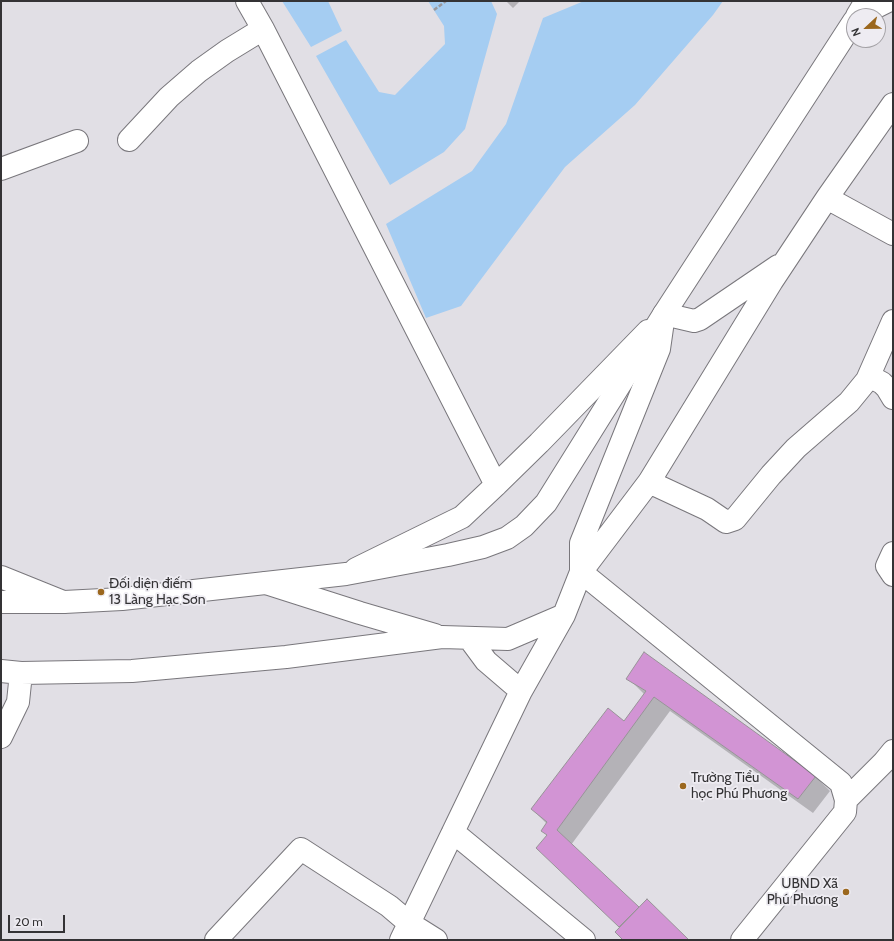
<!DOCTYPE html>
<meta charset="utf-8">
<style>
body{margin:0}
#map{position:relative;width:894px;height:941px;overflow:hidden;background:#e1dfe5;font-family:Cabin,sans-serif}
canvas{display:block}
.frame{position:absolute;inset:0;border:2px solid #343335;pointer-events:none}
.north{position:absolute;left:846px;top:8px;width:40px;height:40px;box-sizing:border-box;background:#eeecf2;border:1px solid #a4a2a6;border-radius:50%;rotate:248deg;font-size:11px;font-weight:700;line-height:16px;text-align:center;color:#343335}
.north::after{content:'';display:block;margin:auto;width:14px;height:18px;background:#9b671d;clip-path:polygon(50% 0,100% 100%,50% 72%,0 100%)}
.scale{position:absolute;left:8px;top:915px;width:57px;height:18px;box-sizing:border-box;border:2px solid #343335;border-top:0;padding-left:5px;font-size:12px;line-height:14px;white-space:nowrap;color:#343335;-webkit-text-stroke:3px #eeecf2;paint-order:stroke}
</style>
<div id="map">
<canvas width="894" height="941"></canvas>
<div class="frame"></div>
<div class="north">N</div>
<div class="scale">20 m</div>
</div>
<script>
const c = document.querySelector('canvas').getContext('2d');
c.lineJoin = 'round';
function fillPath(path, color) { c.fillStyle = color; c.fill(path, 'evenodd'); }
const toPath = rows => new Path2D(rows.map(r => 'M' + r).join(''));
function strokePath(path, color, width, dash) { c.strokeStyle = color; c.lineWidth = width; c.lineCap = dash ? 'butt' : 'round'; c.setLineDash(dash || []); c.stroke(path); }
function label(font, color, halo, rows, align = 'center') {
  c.font = font + ' Cabin,sans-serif'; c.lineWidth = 3.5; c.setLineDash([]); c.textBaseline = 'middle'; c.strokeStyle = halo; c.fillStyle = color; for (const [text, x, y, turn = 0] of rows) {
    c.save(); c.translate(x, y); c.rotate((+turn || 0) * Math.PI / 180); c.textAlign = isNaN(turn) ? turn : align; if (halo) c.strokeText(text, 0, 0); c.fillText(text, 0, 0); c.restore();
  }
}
fillPath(toPath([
 [282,1,328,1,342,31,311,47],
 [428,1,491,1,497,14,465,129,444,152,390,185,316,56,346,40,379,92,395,95,445,44,444,26],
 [584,1,723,1,713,15,635,105,565,167,461,306,426,318,386,224,472,171,506,124,543,18]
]), '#a5cdf2');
fillPath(toPath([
 [506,1,520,1,513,8],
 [628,678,815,776,830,791,813,813,670,711,571,845,639,908,687,940,624,940,620,927,552,862,548,836,542,830,547,824,532,809,624,723,645,695]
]), '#0003');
const building = toPath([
 [644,652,816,776,798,799,654,697,557,830,639,907,619,927,536,848,547,835,541,831,547,822,531,809,608,708,624,721,646,691,626,679,644,652],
 [647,899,689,940,623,940,615,932,647,899]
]);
fillPath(building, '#d294d4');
strokePath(building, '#979397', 1);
const minor = toPath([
 [247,1,263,29,496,485],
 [858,16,888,1],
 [129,140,169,97,199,71,227,51,263,29],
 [1,169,77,141],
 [827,198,893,234],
 [869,376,882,383,887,388,893,398],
 [649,482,707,509,726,522,735,519,771,475,796,448,849,402,867,380,893,321],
 [893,553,887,566,893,575],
 [356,569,462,517,496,485,539,443,648,331],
 [581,572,841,783,846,800,845,812,742,940],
 [581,572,581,543,659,349,664,314,694,321,700,319,778,266],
 [1,577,63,602],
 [266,583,360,613,435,635],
 [469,638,486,661,521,691],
 [1,671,21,673,18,702,1,737],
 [21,673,132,671,286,657,442,637,508,639,564,615],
 [846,800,884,762,893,751],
 [453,832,584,940],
 [216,940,301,849,389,906,409,923,436,940],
 [401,940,521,691,564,615,581,572,649,482,772,281,827,198,893,104]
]);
const major = toPath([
 [857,16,866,1],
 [1,602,64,602,122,599,346,574,448,555,483,547,507,538,524,526,546,503,664,314,854,21]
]);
strokePath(minor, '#79777c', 24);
strokePath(major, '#79777c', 24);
strokePath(toPath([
 [434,10,446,1]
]), '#99989c', 2.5, [4, 2]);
strokePath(minor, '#fff', 22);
strokePath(major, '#fff', 22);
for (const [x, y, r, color] of [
 [101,592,4,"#9b671d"],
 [683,786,4,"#9b671d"],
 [846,892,4,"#9b671d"]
]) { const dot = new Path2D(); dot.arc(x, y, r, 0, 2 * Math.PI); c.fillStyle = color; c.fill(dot); strokePath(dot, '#eeecf2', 1.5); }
label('14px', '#343335', '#eeecf2', [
 ["Đối diện điếm",109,584],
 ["13 Làng Hạc Sơn",109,600],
 ["Trường Tiểu",691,778],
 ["học Phú Phương",691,794],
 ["UBND Xã",838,884,"right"],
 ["Phú Phương",838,900,"right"]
], 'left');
</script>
